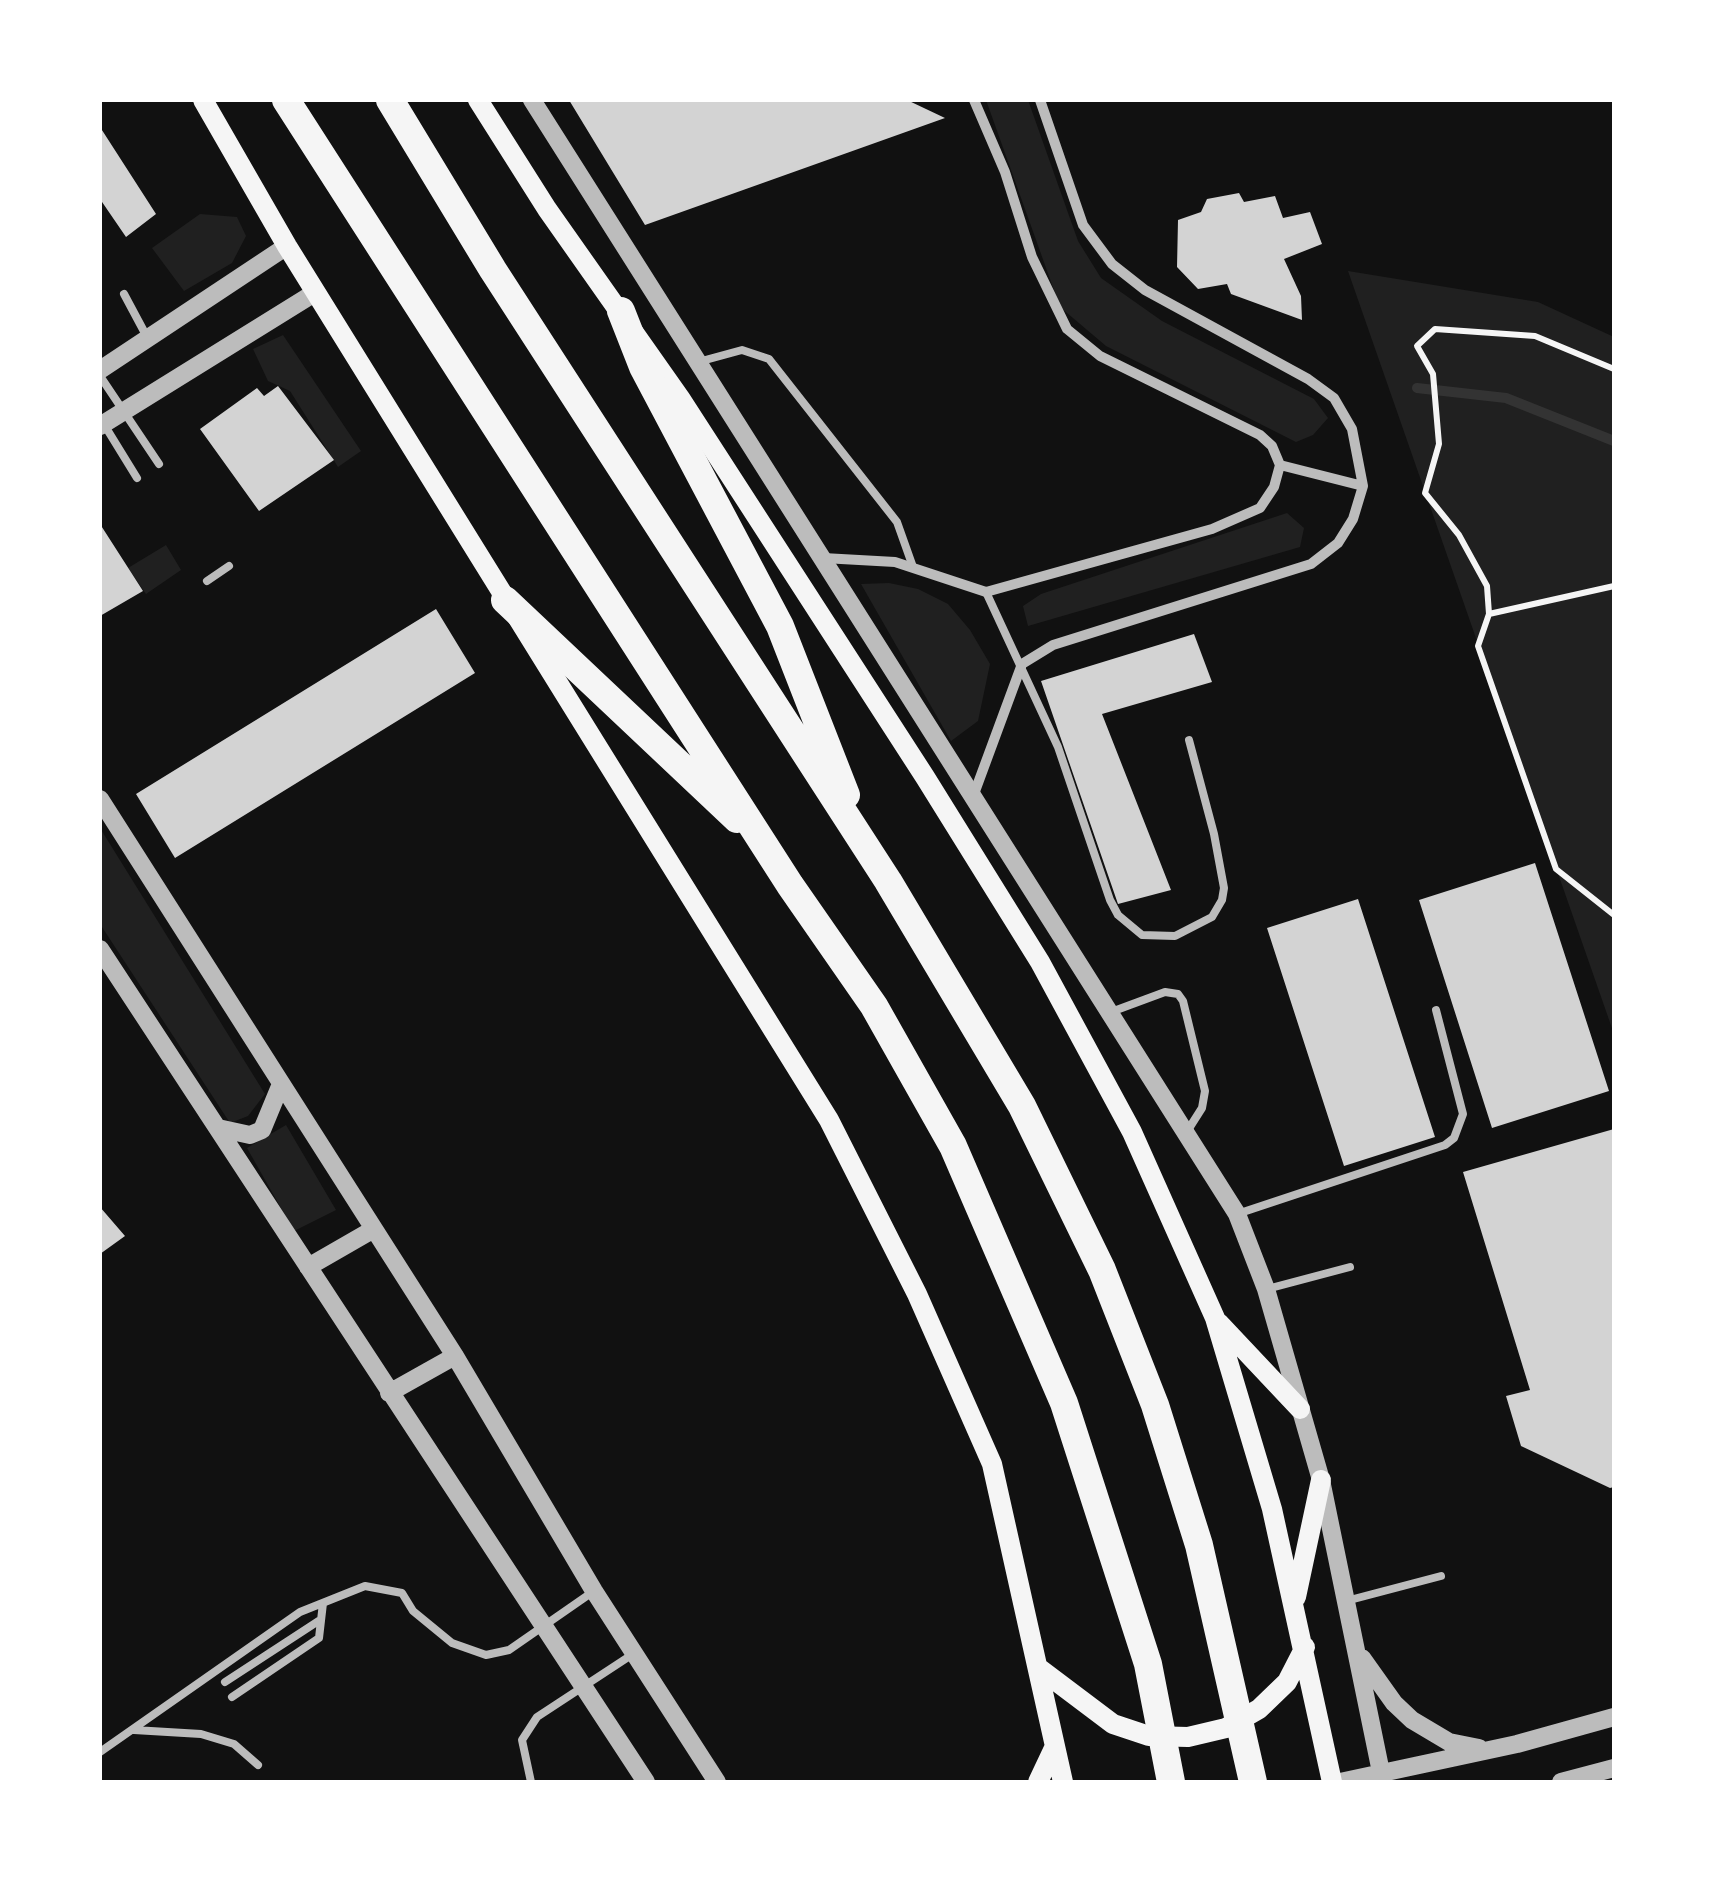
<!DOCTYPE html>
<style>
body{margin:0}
#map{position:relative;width:1714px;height:1882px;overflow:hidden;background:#111;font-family:"Alegreya Sans",sans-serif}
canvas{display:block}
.frame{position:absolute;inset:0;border:102px solid #fff;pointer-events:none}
</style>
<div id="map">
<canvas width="1714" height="1882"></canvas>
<div class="frame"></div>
</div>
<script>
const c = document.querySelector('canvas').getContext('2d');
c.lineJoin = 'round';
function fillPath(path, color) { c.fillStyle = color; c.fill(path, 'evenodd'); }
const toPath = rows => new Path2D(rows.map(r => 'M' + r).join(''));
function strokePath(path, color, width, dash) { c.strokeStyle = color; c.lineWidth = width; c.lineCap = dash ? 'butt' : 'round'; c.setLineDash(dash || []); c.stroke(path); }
fillPath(toPath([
 [986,100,1028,100,1078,241,1101,278,1162,321,1314,399,1328,418,1313,435,1296,442,1106,346,1060,307],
 [200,214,237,217,246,236,232,263,184,291,152,248],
 [1348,271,1538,302,1614,337,1614,1034],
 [283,335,361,451,338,467,290,391,268,381,253,349],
 [1287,513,1304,528,1300,547,1028,626,1023,606,1041,594],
 [166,545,181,570,146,594,128,568],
 [889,583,918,589,948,604,970,630,990,664,978,721,951,741,861,584],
 [100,828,265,1094,248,1116,230,1123,100,924],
 [286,1125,336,1210,294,1231,247,1148]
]), '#202020');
strokePath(toPath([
 [1417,388,1506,398,1614,441]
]), '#333', 10);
fillPath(toPath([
 [569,100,907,100,945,118,645,225],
 [100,127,156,214,126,237,100,199],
 [1239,193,1244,202,1275,196,1283,218,1310,212,1322,244,1284,259,1301,296,1302,320,1231,294,1227,284,1198,289,1177,267,1178,220,1201,212,1207,199],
 [278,386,334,460,259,511,200,429,257,388,264,396],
 [100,524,143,591,100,616],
 [436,609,475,673,175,858,136,794],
 [1194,634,1212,682,1102,714,1171,890,1118,904,1041,681],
 [1535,863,1609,1091,1492,1128,1419,900],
 [1358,899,1435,1137,1344,1166,1267,928],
 [1614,1129,1614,1487,1610,1488,1521,1446,1506,1396,1530,1390,1463,1172],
 [100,1207,125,1236,100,1254]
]), '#d3d3d3');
strokePath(toPath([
 [1614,369,1535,336,1435,329,1417,346,1433,374,1439,444,1425,493,1459,535,1487,586,1489,614,1478,646,1556,869,1614,915],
 [1489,614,1614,586]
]), '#f5f5f5', 6);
strokePath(toPath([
 [124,294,147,337],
 [698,362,742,350,769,359,897,522,913,567],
 [100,376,159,464],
 [105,426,137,478],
 [207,581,229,566],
 [986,592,1058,747,1110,900,1118,915,1142,935,1175,936,1212,917,1222,900,1224,888,1214,834,1189,740],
 [1111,1012,1165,992,1178,994,1183,1001,1205,1091,1202,1108,1188,1130],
 [1237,1214,1445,1145,1454,1138,1463,1114,1436,1010],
 [1267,1289,1350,1267],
 [1346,1601,1441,1576],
 [225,1682,320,1620],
 [232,1697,319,1638,323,1603],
 [134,1730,201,1734,234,1744,258,1765],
 [100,1752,300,1612,365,1586,402,1593,413,1611,452,1643,486,1655,509,1650,594,1591],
 [531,1782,522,1740,537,1717,633,1654]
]), '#bcbcbc', 8);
strokePath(toPath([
 [1280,465,1363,486],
 [823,558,895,562,986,592,1212,529,1260,508,1274,487,1280,465,1272,446,1260,435,1100,356,1067,329,1032,257,1005,172,974,100],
 [974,794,1022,664,1053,645,1311,564,1338,543,1353,519,1363,486,1352,429,1334,398,1308,379,1145,290,1112,264,1083,225,1040,100]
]), '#bcbcbc', 10);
strokePath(toPath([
 [532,100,1237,1214,1266,1289,1321,1480,1383,1782],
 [100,370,287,246],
 [100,426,316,292],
 [100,799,455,1356,594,1591,717,1782],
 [100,949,646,1782],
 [218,1128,250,1135,262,1130,281,1084],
 [308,1267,374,1229],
 [389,1393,455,1356],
 [1362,1658,1394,1703,1412,1720,1449,1742,1479,1748],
 [1340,1782,1517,1744,1614,1717],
 [1561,1782,1614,1768]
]), '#bcbcbc', 18);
strokePath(toPath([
 [203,100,287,246,829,1120,917,1294,992,1464,1063,1782],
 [478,100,547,209,680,398,925,777,1040,962,1132,1132,1215,1318,1272,1509,1332,1782],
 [1219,1323,1300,1409],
 [1296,1597,1321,1480],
 [1040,1669,1113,1724,1149,1736,1188,1737,1226,1728,1259,1709,1287,1682,1305,1647],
 [1038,1782,1055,1746]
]), '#f5f5f5', 20);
strokePath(toPath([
 [286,100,790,885,874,1006,953,1146,1064,1403,1148,1664,1171,1782],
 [390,100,493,270,888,881,1022,1106,1102,1270,1155,1405,1199,1545,1253,1782],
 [621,311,643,367,780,626,846,795],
 [505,600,737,819]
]), '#f5f5f5', 28);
</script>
